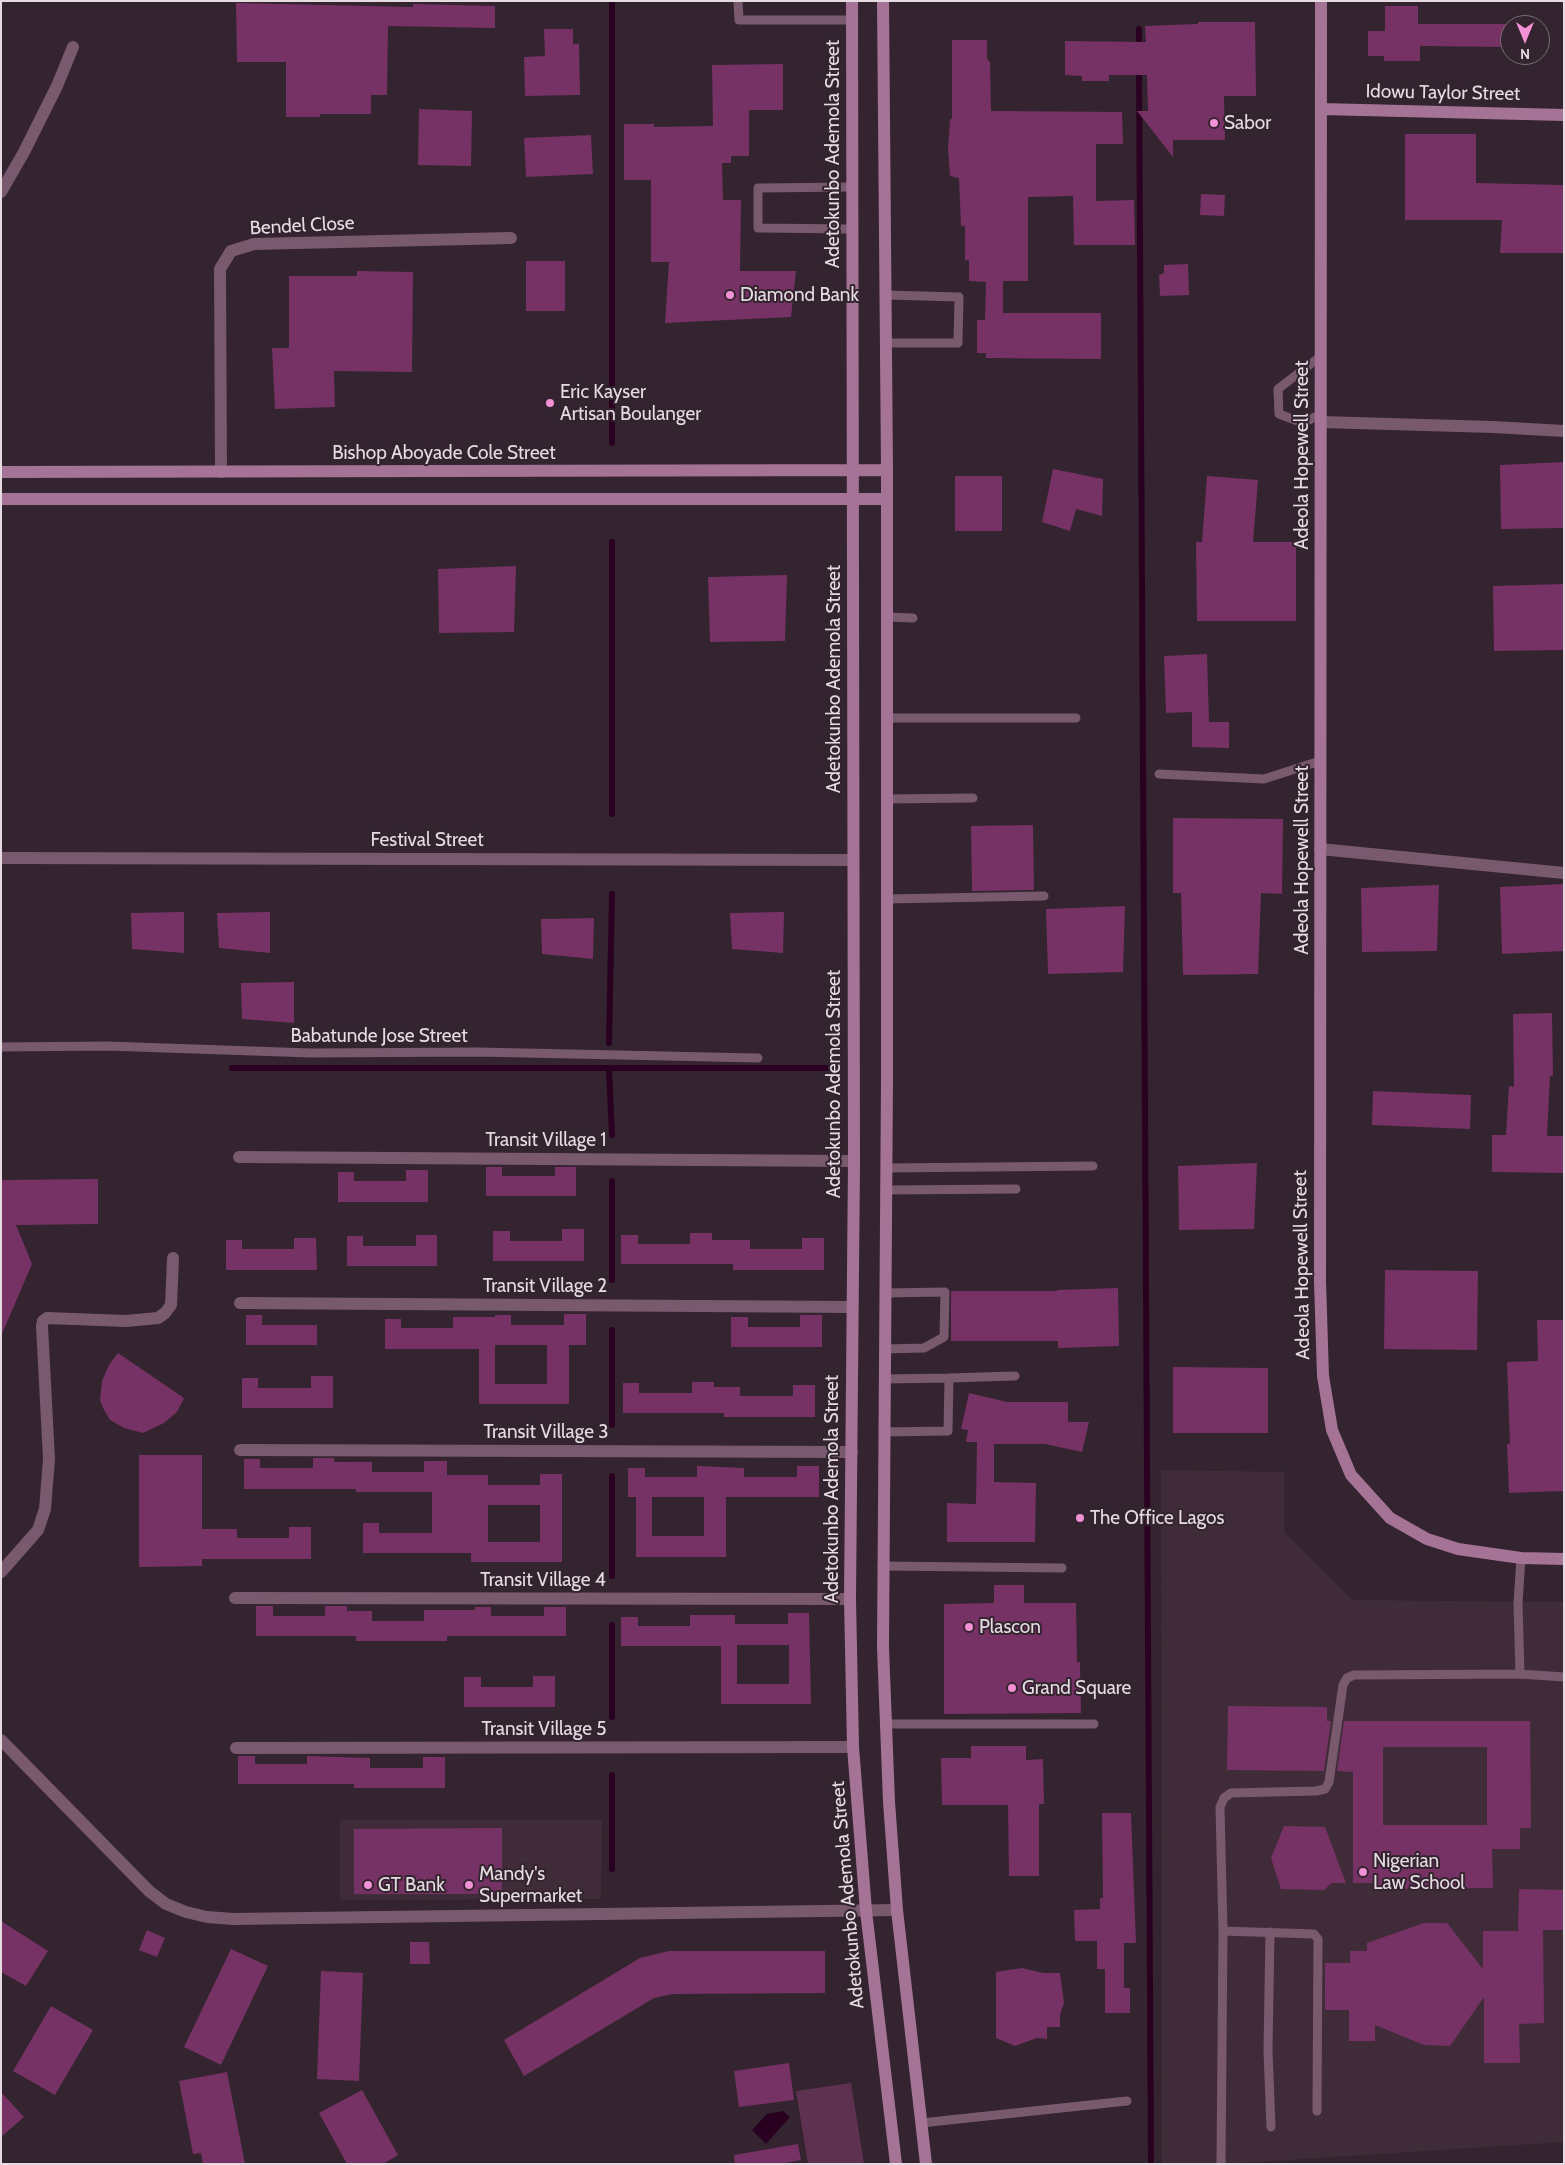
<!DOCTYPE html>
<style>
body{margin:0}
#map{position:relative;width:1565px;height:2165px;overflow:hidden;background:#33242f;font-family:Cabin,sans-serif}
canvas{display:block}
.frame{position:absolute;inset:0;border:2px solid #e5dbe1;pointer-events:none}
.north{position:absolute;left:1500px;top:15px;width:50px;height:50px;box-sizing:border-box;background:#33242f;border:1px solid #7a6d76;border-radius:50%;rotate:180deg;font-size:14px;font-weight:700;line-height:20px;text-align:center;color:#e5dbe1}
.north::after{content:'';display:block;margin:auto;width:18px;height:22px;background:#f391d6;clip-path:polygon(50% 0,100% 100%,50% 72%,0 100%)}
</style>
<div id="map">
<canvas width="1565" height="2165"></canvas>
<div class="frame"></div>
<div class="north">N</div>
</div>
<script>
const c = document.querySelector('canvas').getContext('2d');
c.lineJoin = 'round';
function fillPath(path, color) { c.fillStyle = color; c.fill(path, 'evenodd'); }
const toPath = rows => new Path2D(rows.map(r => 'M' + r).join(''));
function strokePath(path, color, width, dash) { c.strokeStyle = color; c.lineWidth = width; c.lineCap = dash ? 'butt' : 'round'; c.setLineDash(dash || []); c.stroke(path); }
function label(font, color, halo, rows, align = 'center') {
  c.font = font + ' Cabin,sans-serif'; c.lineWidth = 4; c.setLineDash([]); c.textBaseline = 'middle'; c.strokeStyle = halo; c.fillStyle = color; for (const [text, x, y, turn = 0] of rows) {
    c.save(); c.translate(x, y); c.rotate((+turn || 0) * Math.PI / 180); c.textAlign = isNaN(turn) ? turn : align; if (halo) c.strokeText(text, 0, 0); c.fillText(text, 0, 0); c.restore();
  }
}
fillPath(toPath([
 [1161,1470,1284,1472,1284,1532,1352,1600,1564,1602,1564,2142,1226,2164,1162,2164],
 [340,1820,602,1820,601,1899,340,1900]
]), '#402c39');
fillPath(toPath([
 [851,2083,864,2164,808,2164,796,2091]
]), '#5e3151');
fillPath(toPath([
 [783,2111,790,2117,766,2144,752,2130,767,2114]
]), '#2a0021');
strokePath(toPath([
 [612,1,612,443],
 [1139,29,1139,50],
 [1139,67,1151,2161],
 [612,542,612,814],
 [609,1043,612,894],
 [232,1068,829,1068],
 [609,1068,612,1135],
 [612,1181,612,1280],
 [612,1330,612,1425],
 [612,1476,612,1576],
 [612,1625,612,1717],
 [612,1775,612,1869]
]), '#2a0021', 6);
fillPath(toPath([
 [236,3,413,7,413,4,495,6,495,28,388,26,387,95,371,95,371,114,320,114,320,117,286,117,286,62,237,62],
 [1385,6,1418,6,1418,24,1510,24,1510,47,1420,46,1420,61,1384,61,1384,56,1368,56,1368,31,1385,31],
 [1198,22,1255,22,1256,96,1224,96,1225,140,1173,140,1173,157,1137,111,1148,111,1147,75,1109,75,1109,81,1082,81,1082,76,1065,75,1065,41,1146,42,1145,26,1198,24],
 [544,29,573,29,573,44,579,44,580,95,525,96,524,57,545,56],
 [952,40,987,40,987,59,990,62,991,111,1122,112,1123,144,1096,144,1096,201,1134,200,1135,245,1074,245,1073,196,1028,197,1028,281,1003,281,1003,313,1101,313,1101,359,986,358,986,353,977,353,977,320,985,320,986,282,969,281,969,260,965,260,965,226,961,226,959,178,950,176,948,149,950,120,952,118],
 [783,64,783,110,749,110,749,156,731,156,731,163,722,163,723,200,741,200,740,271,796,271,791,317,665,323,669,262,651,262,651,180,624,180,624,124,654,124,654,127,713,126,712,65],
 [419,109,472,111,471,166,418,165],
 [1405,134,1476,134,1476,183,1564,185,1564,253,1500,253,1502,220,1405,220],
 [591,135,593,174,526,177,524,138],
 [1201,194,1225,195,1224,216,1200,215],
 [526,261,565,261,565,311,526,311],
 [1188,264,1189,295,1160,296,1159,275,1164,273,1164,265],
 [357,271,413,272,412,372,334,371,335,407,275,409,272,348,289,348,289,276,357,276],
 [1564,462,1564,528,1501,529,1500,465],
 [1053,469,1103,479,1102,516,1076,509,1070,531,1042,522],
 [955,476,1002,476,1002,531,955,531],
 [1207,476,1258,480,1253,542,1296,542,1296,621,1197,621,1196,542,1202,542],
 [516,566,514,632,439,633,438,569],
 [787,575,785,641,710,642,708,577],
 [1564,584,1564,650,1494,651,1493,586],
 [1207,654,1209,722,1229,722,1229,748,1192,747,1192,712,1166,713,1164,656],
 [1173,818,1283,819,1282,894,1261,893,1258,974,1183,975,1181,893,1173,893],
 [1033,825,1034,890,972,891,971,826],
 [1564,884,1564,951,1502,954,1500,887],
 [1439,885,1437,951,1362,952,1361,888],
 [1125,906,1123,972,1048,974,1046,909],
 [184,912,184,953,132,949,131,913],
 [270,912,270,953,219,948,217,913],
 [784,912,783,953,732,949,730,913],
 [594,918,593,959,542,954,541,919],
 [294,982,294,1023,242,1019,241,983],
 [1552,1013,1553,1076,1550,1076,1547,1136,1564,1136,1564,1173,1492,1172,1492,1135,1506,1135,1509,1086,1514,1087,1513,1014],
 [1373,1091,1471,1095,1470,1129,1372,1125],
 [1257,1163,1254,1229,1179,1230,1178,1166],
 [486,1167,502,1167,502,1176,555,1176,555,1167,576,1167,576,1196,486,1196],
 [406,1170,428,1170,428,1202,338,1202,338,1172,354,1172,354,1181,406,1181],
 [98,1179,98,1224,16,1225,32,1264,1,1336,1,1180],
 [562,1229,584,1229,584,1261,493,1261,493,1231,510,1231,510,1241,562,1241],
 [690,1233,712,1233,712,1240,750,1240,750,1249,802,1249,802,1238,824,1238,824,1270,733,1270,733,1264,621,1264,621,1235,638,1235,638,1244,690,1244],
 [416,1235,437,1235,437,1266,347,1266,347,1236,363,1236,363,1246,416,1246],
 [294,1238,316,1238,317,1270,226,1270,226,1240,242,1240,242,1249,294,1249],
 [1385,1270,1478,1271,1477,1350,1384,1349],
 [1118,1288,1119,1346,1058,1348,1058,1341,951,1341,951,1291,1057,1291,1057,1290],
 [564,1314,586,1314,586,1345,569,1345,569,1404,479,1404,479,1349,385,1349,385,1319,401,1319,401,1328,453,1328,453,1317,495,1317,495,1315,511,1315,511,1325,564,1325],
 [495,1345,547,1345,547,1384,495,1384],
 [246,1315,262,1315,262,1325,317,1325,317,1345,246,1345],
 [800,1315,822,1315,822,1347,731,1347,731,1317,748,1317,748,1327,800,1327],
 [1537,1320,1564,1320,1564,1491,1509,1493,1507,1444,1510,1444,1507,1362,1538,1361],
 [118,1353,184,1398,177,1412,164,1423,143,1433,124,1428,110,1420,104,1410,100,1400,102,1381,109,1365],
 [1173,1367,1268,1368,1268,1433,1173,1433],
 [311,1376,333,1376,333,1408,242,1408,242,1378,258,1378,258,1388,311,1388],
 [692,1382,714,1382,714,1387,740,1387,740,1396,793,1396,793,1385,815,1385,815,1417,724,1417,724,1413,623,1413,623,1383,639,1383,639,1393,692,1393],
 [969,1393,1007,1402,1068,1402,1068,1422,1089,1422,1082,1452,1045,1444,994,1444,994,1482,1036,1483,1035,1542,947,1542,947,1503,976,1504,977,1442,966,1442,968,1430,961,1429],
 [139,1455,202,1455,202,1529,237,1529,237,1538,289,1538,289,1527,311,1527,311,1559,202,1559,202,1566,139,1567],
 [313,1458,334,1458,334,1462,372,1462,372,1472,424,1472,424,1461,447,1461,447,1475,488,1475,488,1485,540,1485,540,1474,562,1474,562,1562,471,1562,471,1553,363,1553,363,1523,379,1523,379,1533,432,1533,432,1492,356,1492,356,1489,244,1489,244,1459,260,1459,260,1468,313,1468],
 [488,1505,540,1505,540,1542,488,1542],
 [697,1466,744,1468,744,1477,797,1477,797,1466,819,1466,819,1497,726,1497,726,1557,636,1557,636,1497,628,1497,628,1468,645,1468,645,1477,697,1477],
 [652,1497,704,1497,704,1536,652,1536],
 [994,1585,1024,1585,1024,1603,1076,1603,1077,1662,1080,1662,1081,1713,944,1714,944,1604,994,1603],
 [256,1606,273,1606,273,1616,325,1616,325,1606,347,1606,347,1611,372,1611,372,1621,424,1621,424,1610,475,1610,475,1607,491,1607,491,1616,544,1616,544,1607,566,1607,566,1636,447,1636,447,1641,356,1641,356,1636,256,1636],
 [788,1613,809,1613,811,1704,721,1704,721,1646,621,1646,621,1617,638,1617,638,1626,690,1626,690,1615,735,1615,735,1624,788,1624],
 [737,1645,789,1645,789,1684,737,1684],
 [533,1676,555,1676,555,1707,464,1707,464,1677,481,1677,481,1687,533,1687],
 [1228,1706,1327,1707,1327,1721,1331,1721,1324,1771,1227,1770],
 [1344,1721,1530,1721,1531,1828,1520,1828,1520,1849,1492,1849,1493,1888,1378,1889,1378,1883,1353,1883,1353,1772,1337,1771],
 [1383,1747,1487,1747,1487,1825,1383,1825],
 [971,1746,1026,1746,1026,1760,1043,1759,1044,1804,1039,1804,1039,1876,1009,1876,1008,1805,942,1805,941,1758,971,1758],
 [238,1756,255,1756,255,1764,307,1764,307,1756,370,1758,370,1768,423,1768,423,1757,445,1757,445,1788,354,1788,354,1784,238,1784],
 [1102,1813,1131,1813,1136,1943,1124,1943,1124,1988,1130,1988,1130,2013,1105,2013,1105,1969,1097,1969,1097,1941,1075,1941,1074,1910,1100,1909,1100,1898,1103,1898],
 [1284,1826,1325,1827,1346,1883,1332,1883,1324,1890,1281,1889,1271,1858],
 [502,1828,502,1894,354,1894,354,1829],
 [1519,1889,1564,1890,1564,1930,1543,1930,1544,2023,1519,2024,1520,2063,1484,2063,1484,1997,1450,2046,1424,2045,1375,2025,1375,2041,1349,2041,1349,2010,1325,2010,1325,1963,1350,1963,1350,1951,1367,1951,1367,1943,1424,1923,1447,1923,1483,1969,1483,1931,1518,1931],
 [1,1921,48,1951,26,1986,1,1972],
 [147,1930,165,1938,157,1957,139,1950],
 [410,1942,429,1942,430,1964,410,1964],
 [231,1949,268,1966,221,2065,184,2047],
 [669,1951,825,1951,825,1993,673,1994,654,1998,524,2076,504,2040,640,1958],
 [1022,1968,1043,1973,1060,1973,1064,2003,1060,2015,1060,2027,1047,2027,1047,2039,1037,2038,1015,2046,996,2038,996,1972],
 [321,1971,363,1973,359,2081,317,2079],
 [51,2006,93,2030,55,2095,13,2071],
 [789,2063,794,2100,739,2107,734,2071],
 [227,2072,245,2164,203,2164,201,2153,193,2154,179,2081],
 [362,2090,398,2155,383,2164,347,2164,319,2113],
 [1,2092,24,2117,1,2137],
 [798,2144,801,2160,779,2164,735,2164,734,2155]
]), '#763264');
strokePath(toPath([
 [738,1,739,20,852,20],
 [852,187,758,188,758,228,852,229],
 [886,295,959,297,958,343,886,343],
 [1321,356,1278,389,1279,414,1303,423,1321,414],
 [887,617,913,618],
 [887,718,1076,718],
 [1159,774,1264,779,1320,761],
 [887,799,973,798],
 [887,899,1044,896],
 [1,1047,107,1046,311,1053,478,1052,758,1058],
 [886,1168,1093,1166],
 [886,1190,1016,1189],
 [884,1349,924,1348,944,1337,945,1292,885,1293],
 [884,1379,949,1378],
 [883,1432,948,1431,949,1378,1015,1376],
 [882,1566,1062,1568],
 [1520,1674,1518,1603,1521,1558],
 [886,1724,1094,1724],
 [1223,1931,1314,1934,1318,1939,1317,2111],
 [1270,1932,1268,2051,1271,2127],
 [921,2123,1127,2101],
 [1221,2164,1223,1931,1220,1807,1224,1798,1231,1793,1316,1791,1325,1789,1329,1782,1343,1685,1347,1678,1354,1675,1520,1674,1564,1677]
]), '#79596e', 9);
strokePath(toPath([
 [1,192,24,152,57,86,73,47],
 [1321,422,1493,427,1564,431],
 [221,472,220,269,231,251,254,244,511,238],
 [1320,849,1564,873],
 [1,858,853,860],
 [239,1157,854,1161],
 [240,1303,851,1307],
 [240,1450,852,1452],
 [1,1572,38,1530,45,1509,49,1459,42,1326,43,1321,47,1318,126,1321,158,1318,165,1313,171,1305,173,1258],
 [235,1598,850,1599],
 [1,1740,149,1891,166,1904,186,1912,207,1917,233,1919,897,1910],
 [236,1748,853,1747]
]), '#79596e', 12);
strokePath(toPath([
 [852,1,854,1161,850,1599,853,1747,866,1911,896,2164],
 [883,1,887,470,887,1079,883,1647,889,1802,897,1910,926,2164],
 [1321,1,1320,1281,1323,1376,1332,1430,1351,1475,1390,1518,1427,1539,1458,1549,1521,1558,1564,1559],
 [1321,109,1564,115],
 [1,472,887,470],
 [1,499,887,499]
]), '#a57395', 12);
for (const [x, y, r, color] of [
 [1214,123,5,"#f391d6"],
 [730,295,5,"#f391d6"],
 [550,403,5,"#f391d6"],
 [1080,1518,5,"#f391d6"],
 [969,1627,5,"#f391d6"],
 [1012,1688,5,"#f391d6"],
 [1363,1872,5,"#f391d6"],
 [368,1885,5,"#f391d6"],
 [469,1885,5,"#f391d6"]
]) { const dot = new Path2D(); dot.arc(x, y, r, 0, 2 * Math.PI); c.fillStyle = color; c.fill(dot); strokePath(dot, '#33242f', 2); }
label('19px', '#e5dbe1', '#33242f', [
 ["Idowu Taylor Street",1443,93,1],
 ["Adetokunbo Ademola Street",833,154,-90],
 ["Bendel Close",302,226,-3],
 ["Bishop Aboyade Cole Street",444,453],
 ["Adeola Hopewell Street",1302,455,-90],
 ["Adetokunbo Ademola Street",834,679,-90],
 ["Festival Street",427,840],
 ["Adeola Hopewell Street",1302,860,-90],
 ["Babatunde Jose Street",379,1036],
 ["Adetokunbo Ademola Street",834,1084,-90],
 ["Transit Village 1",546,1140],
 ["Adeola Hopewell Street",1302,1265,-91],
 ["Transit Village 2",545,1286],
 ["Transit Village 3",546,1432],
 ["Adetokunbo Ademola Street",832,1489,-90],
 ["Transit Village 4",543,1580],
 ["Transit Village 5",544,1729],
 ["Adetokunbo Ademola Street",848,1895,-95]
]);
label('19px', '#e5dbe1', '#33242f', [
 ["Sabor",1224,123],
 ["Diamond Bank",740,295],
 ["Eric Kayser",560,392],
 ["Artisan Boulanger",560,414],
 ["The Office Lagos",1090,1518],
 ["Plascon",979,1627],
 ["Grand Square",1022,1688],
 ["Nigerian",1373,1861],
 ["Law School",1373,1883],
 ["Mandy's",479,1874],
 ["Supermarket",479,1896],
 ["GT Bank",378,1885]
], 'left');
</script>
